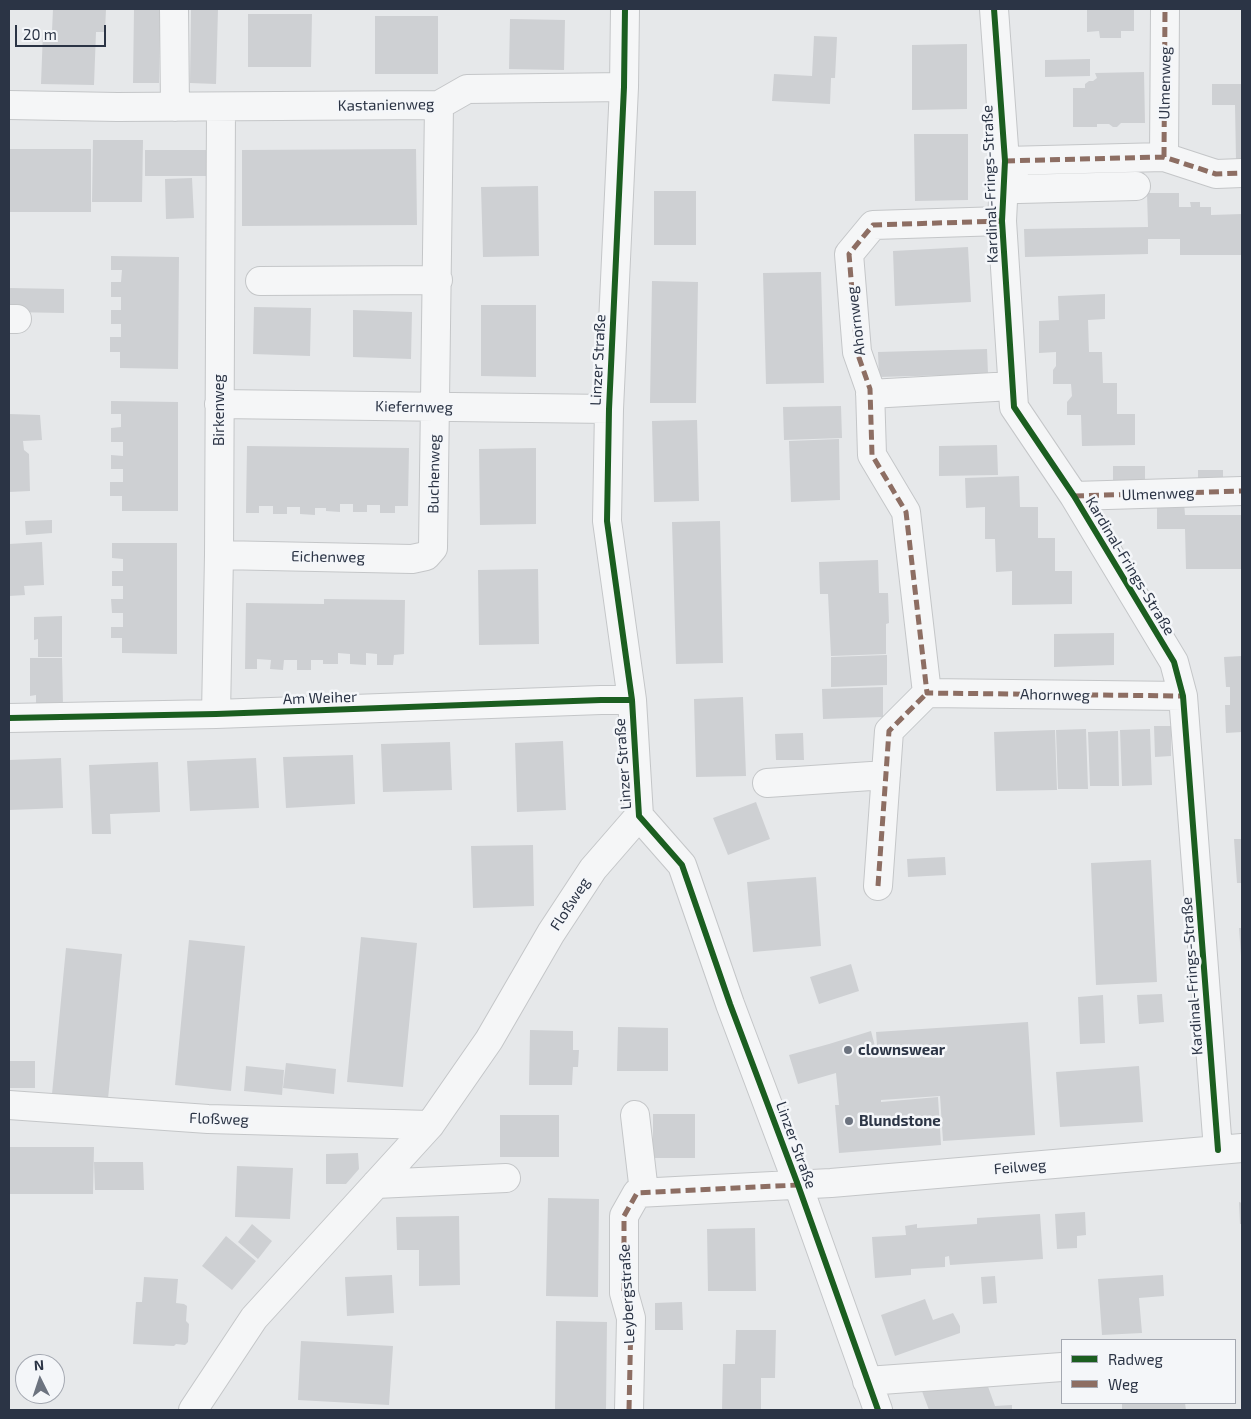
<!DOCTYPE html>
<meta charset="utf-8">
<style>
body{margin:0}
#map{position:relative;width:1251px;height:1419px;overflow:hidden;background:#e6e8ea;font-family:"Exo 2",sans-serif}
canvas{display:block}
.frame{position:absolute;inset:0;border:10px solid #2b3445;pointer-events:none}
.legend{position:absolute;left:1061px;top:1339px;width:175px;height:65px;box-sizing:border-box;background:#f4f6f9;border:1px solid #a4a8b1;margin:0;padding:6px 9px;list-style:none;font-size:15px;color:#2b3445}
.legend li{display:flex;align-items:center;gap:10px;height:25px}
.legend b{width:25px;border:1px solid #a4a8b1}
.north{position:absolute;left:15px;top:1354px;width:50px;height:50px;box-sizing:border-box;background:#f4f6f9;border:1px solid #a4a8b1;border-radius:50%;rotate:356deg;font-size:14px;font-weight:700;line-height:20px;text-align:center;color:#2b3445}
.north::after{content:'';display:block;margin:auto;width:18px;height:22px;background:#6c737f;clip-path:polygon(50% 0,100% 100%,50% 72%,0 100%)}
.scale{position:absolute;left:15px;top:25px;width:91px;height:22px;box-sizing:border-box;border:2px solid #2b3445;border-top:0;padding-left:6px;font-size:15px;line-height:18px;white-space:nowrap;color:#2b3445;-webkit-text-stroke:4px #f4f6f9;paint-order:stroke}
</style>
<div id="map">
<canvas width="1251" height="1419"></canvas>
<div class="frame"></div>
<ul class="legend">
<li><b style="height:6px;background:#1b5e20"></b>Radweg</li>
<li><b style="height:6px;background:#8d6e63"></b>Weg</li>
</ul>
<div class="north">N</div>
<div class="scale">20 m</div>
</div>
<script>
const c = document.querySelector('canvas').getContext('2d');
c.lineJoin = 'round';
function fillPath(path, color) { c.fillStyle = color; c.fill(path, 'evenodd'); }
const toPath = rows => new Path2D(rows.map(r => 'M' + r).join(''));
function strokePath(path, color, width, dash) { c.strokeStyle = color; c.lineWidth = width; c.lineCap = dash ? 'butt' : 'round'; c.setLineDash(dash || []); c.stroke(path); }
function label(font, color, halo, rows, align = 'center') {
  c.font = font + ' "Exo 2",sans-serif'; c.lineWidth = 5; c.setLineDash([]); c.textBaseline = 'middle'; c.strokeStyle = halo; c.fillStyle = color; for (const [text, x, y, turn = 0] of rows) {
    c.save(); c.translate(x, y); c.rotate((+turn || 0) * Math.PI / 180); c.textAlign = isNaN(turn) ? turn : align; if (halo) c.strokeText(text, 0, 0); c.fillText(text, 0, 0); c.restore();
  }
}
fillPath(toPath([
 [53,9,106,9,105,32,96,32,94,85,41,84,43,31,52,31],
 [134,9,160,9,159,83,133,83],
 [191,9,218,9,216,84,190,83],
 [1087,9,1134,9,1134,31,1121,31,1121,38,1100,38,1099,31,1087,32],
 [248,14,312,14,311,67,248,67],
 [375,16,438,16,438,74,375,74],
 [510,19,565,20,564,70,509,69],
 [814,36,837,37,835,78,831,78,830,104,772,101,774,74,812,76],
 [967,44,967,109,912,110,912,45],
 [1090,59,1090,76,1045,77,1045,60],
 [1144,72,1145,123,1121,123,1117,127,1113,127,1109,124,1097,124,1097,127,1073,127,1073,88,1085,88,1085,84,1089,81,1093,81,1097,78,1095,73],
 [1212,84,1241,84,1242,160,1236,160,1235,105,1212,105],
 [914,134,968,134,968,200,915,201],
 [93,140,143,140,142,202,92,202],
 [9,149,91,149,91,212,9,212],
 [416,149,417,225,242,226,242,150],
 [145,150,213,150,213,176,145,176],
 [192,178,194,218,166,219,165,179],
 [538,186,539,256,483,257,481,187],
 [654,191,696,191,696,245,654,245],
 [1147,193,1179,193,1179,207,1191,207,1190,202,1200,202,1200,207,1211,207,1211,215,1242,214,1242,255,1180,255,1180,239,1148,239,1148,254,1025,257,1024,229,1148,227],
 [968,247,971,302,895,306,893,251],
 [111,256,179,257,178,369,120,368,120,352,110,352,110,337,121,337,121,324,111,324,111,310,121,310,121,297,111,297,111,282,121,282,122,270,111,270],
 [821,272,824,383,766,384,763,273],
 [652,281,698,282,696,403,650,403],
 [9,288,64,289,64,313,9,312],
 [1105,294,1105,319,1088,320,1089,352,1102,352,1103,383,1117,383,1117,414,1135,414,1135,445,1082,446,1081,415,1067,415,1067,402,1072,396,1071,384,1053,384,1053,370,1056,366,1056,352,1039,353,1039,321,1059,320,1058,296],
 [481,305,536,305,536,377,481,376],
 [254,307,311,308,310,356,253,354],
 [353,310,412,312,411,359,353,357],
 [987,349,988,374,879,377,878,352],
 [111,401,178,402,178,511,122,511,122,496,110,496,110,482,123,482,123,469,111,469,111,455,123,456,123,442,111,442,111,428,121,427,121,414,111,414],
 [841,406,842,438,784,440,783,407],
 [9,414,40,415,42,440,23,441,24,450,29,454,30,491,9,492],
 [697,420,699,501,654,502,652,421],
 [839,439,840,500,791,502,789,441],
 [997,445,998,475,939,476,939,446],
 [247,446,409,448,408,506,395,506,395,513,380,513,380,505,367,505,367,512,353,512,353,504,340,504,340,512,326,511,326,508,315,508,315,515,300,514,300,507,287,507,287,514,273,514,273,506,259,506,259,513,246,513],
 [536,448,536,524,480,525,479,449],
 [1113,466,1145,466,1145,484,1113,485],
 [1198,470,1223,470,1223,483,1198,483],
 [1019,476,1020,507,1038,507,1038,538,1055,538,1055,571,1072,571,1072,604,1012,605,1012,571,996,572,995,539,985,539,985,507,966,508,965,478],
 [1157,502,1184,502,1185,515,1242,515,1242,569,1186,569,1185,529,1157,529],
 [52,520,52,533,26,535,25,521],
 [720,521,723,663,676,664,672,522],
 [42,542,44,585,24,586,25,595,9,596,9,544],
 [112,543,177,543,177,654,122,653,122,638,111,638,111,627,123,627,123,613,112,613,111,599,123,599,123,586,112,586,112,571,123,571,123,559,112,558],
 [878,560,879,593,888,593,889,623,886,624,886,654,831,656,828,594,820,594,819,562],
 [538,569,539,644,479,645,478,570],
 [324,599,405,600,404,654,394,655,393,665,377,665,377,654,366,653,366,665,350,664,350,654,338,653,338,664,323,664,323,660,311,660,311,670,297,670,297,660,284,660,283,670,270,669,271,660,257,659,257,669,245,669,246,603,324,604],
 [62,616,62,657,38,657,38,639,34,640,34,617],
 [1114,633,1114,665,1054,667,1054,634],
 [887,655,887,685,831,687,831,657],
 [1242,656,1242,732,1226,733,1225,705,1230,705,1230,687,1226,687,1224,657],
 [30,658,62,658,63,705,36,705,36,695,30,696],
 [883,687,883,717,823,719,822,689],
 [743,697,746,776,696,777,694,699],
 [1154,726,1171,726,1171,756,1155,757],
 [1086,729,1088,789,1058,789,1056,730],
 [1150,729,1152,785,1122,786,1120,730],
 [1055,730,1057,790,996,791,994,732],
 [1118,731,1119,786,1090,786,1088,732],
 [803,733,804,760,776,760,775,734],
 [563,741,566,810,517,812,515,743],
 [450,742,452,790,383,792,381,744],
 [353,755,355,804,286,808,283,757],
 [61,758,63,808,9,810,9,760],
 [256,758,259,808,190,811,187,761],
 [158,762,160,812,110,814,111,834,92,834,89,765],
 [756,802,770,839,728,855,713,818],
 [1234,839,1242,839,1242,883,1237,883],
 [533,845,534,906,473,908,471,846],
 [945,857,946,875,908,877,907,859],
 [1151,860,1157,982,1096,985,1091,863],
 [816,877,821,946,753,952,747,882],
 [1239,928,1242,928,1242,956,1241,956],
 [361,937,417,943,403,1087,347,1082],
 [189,940,245,946,231,1091,175,1085],
 [66,948,122,954,108,1099,52,1094],
 [851,964,859,991,819,1004,810,977],
 [1162,994,1164,1022,1139,1024,1137,995],
 [1103,995,1105,1043,1080,1044,1078,997],
 [1028,1022,1035,1135,943,1141,940,1096,881,1100,881,1102,938,1097,941,1145,839,1153,835,1105,839,1105,836,1073,798,1084,789,1055,829,1044,871,1031,878,1058,876,1032],
 [618,1027,668,1028,668,1071,617,1071],
 [530,1030,573,1031,573,1050,579,1050,578,1067,573,1067,572,1085,529,1085],
 [9,1061,35,1061,35,1088,9,1088],
 [286,1063,336,1069,334,1094,283,1088],
 [246,1066,284,1070,282,1095,244,1091],
 [1139,1066,1143,1122,1060,1127,1056,1072],
 [653,1114,695,1114,695,1158,653,1158],
 [500,1115,559,1115,559,1157,500,1157],
 [9,1147,94,1147,93,1194,9,1194],
 [358,1153,359,1169,346,1184,326,1184,326,1154],
 [94,1162,143,1162,144,1190,95,1190],
 [237,1166,293,1168,290,1219,235,1217],
 [548,1198,599,1199,598,1297,546,1296],
 [1239,1202,1242,1203,1242,1224,1240,1224],
 [1085,1212,1086,1235,1077,1236,1077,1248,1057,1249,1055,1214],
 [1040,1214,1043,1259,950,1265,949,1256,945,1257,945,1267,911,1269,911,1275,875,1278,872,1237,906,1235,905,1226,917,1224,917,1228,977,1224,977,1218],
 [459,1216,460,1285,419,1286,419,1250,397,1250,396,1217],
 [252,1224,272,1241,258,1259,238,1242],
 [755,1228,756,1291,708,1291,707,1229],
 [226,1236,256,1261,232,1290,202,1266],
 [392,1275,394,1313,347,1316,345,1277],
 [1163,1275,1164,1296,1139,1298,1142,1333,1102,1335,1098,1279],
 [995,1276,997,1303,983,1304,981,1277],
 [144,1277,178,1279,176,1303,184,1304,187,1306,186,1321,189,1324,188,1342,185,1345,176,1344,174,1346,133,1344,136,1302,142,1302],
 [925,1299,933,1320,953,1313,960,1326,960,1333,895,1356,881,1315],
 [682,1302,683,1330,655,1330,655,1303],
 [556,1321,607,1322,606,1410,555,1410],
 [736,1330,776,1330,775,1378,761,1378,761,1410,722,1410,723,1364,735,1364],
 [301,1341,393,1346,389,1405,298,1400],
 [986,1381,995,1406,1012,1405,1012,1410,929,1410,920,1386],
 [1122,1403,1185,1403,1186,1410,1122,1410]
]), '#ced0d3');
const minor = toPath([
 [174,9,175,107],
 [625,9,624,87,609,409,607,521,632,700,639,816,682,865,730,1004,798,1185,878,1410],
 [994,9,1005,161,1002,221,1014,407,1074,496,1174,662,1183,696,1218,1150],
 [9,105,117,107,439,105,467,89,624,87],
 [1164,157,1165,9],
 [1136,186,1019,189,1005,161,1164,157,1216,174,1242,173],
 [1002,221,873,225,849,254,857,352,870,389,872,455,906,512,927,693,1183,696],
 [260,281,438,280],
 [9,319,17,319],
 [870,394,1012,386],
 [219,404,609,409],
 [1074,496,1242,491],
 [219,555,412,559,426,556,433,548,439,105],
 [216,714,219,555,221,107],
 [9,718,216,714,601,700,632,700],
 [767,783,886,775],
 [878,886,889,731,927,693],
 [9,1105,208,1119,430,1125],
 [635,1115,644,1192],
 [376,1184,506,1178],
 [867,1381,1062,1367],
 [193,1410,254,1318,430,1125,489,1040,551,933,593,869,639,816],
 [629,1410,631,1318,624,1293,624,1216,637,1193,831,1183,1242,1148]
]);
strokePath(minor, '#c4c6c8', 30);
strokePath(minor, '#f5f6f7', 28);
strokePath(toPath([
 [1164,157,1165,9],
 [1005,161,1164,157,1216,174,1242,173],
 [1002,221,873,225,849,254,857,352,870,389,872,455,906,512,927,693,1183,696],
 [1074,496,1242,491],
 [878,886,889,731,927,693],
 [629,1410,631,1318,624,1293,624,1216,637,1193,798,1185]
]), '#8d6e63', 5, [10, 5]);
strokePath(toPath([
 [625,9,624,87,609,409,607,521,632,700,639,816,682,865,730,1004,798,1185,878,1410],
 [994,9,1005,161,1002,221,1014,407,1074,496,1174,662,1183,696,1218,1150],
 [9,718,216,714,601,700,632,700]
]), '#1b5e20', 6);
for (const [x, y, r, color] of [
 [848,1050,5,"#6c737f"],
 [849,1121,5,"#6c737f"]
]) { const dot = new Path2D(); dot.arc(x, y, r, 0, 2 * Math.PI); c.fillStyle = color; c.fill(dot); strokePath(dot, '#f4f6f9', 2); }
label('15px', '#2b3445', '#f4f6f9', [
 ["Ulmenweg",1165,83,-89],
 ["Kastanienweg",386,105,-1],
 ["Kardinal-Frings-Straße",990,184,-92],
 ["Ahornweg",856,321,-97],
 ["Linzer Straße",598,360,-87],
 ["Kiefernweg",414,407,1],
 ["Birkenweg",219,410,-90],
 ["Buchenweg",434,474,-89],
 ["Ulmenweg",1158,494,-2],
 ["Eichenweg",328,557,1],
 ["Kardinal-Frings-Straße",1130,566,59],
 ["Ahornweg",1055,695,1],
 ["Am Weiher",320,698,-2],
 ["Linzer Straße",623,764,-94],
 ["Floßweg",570,904,-57],
 ["Kardinal-Frings-Straße",1192,976,-94],
 ["Floßweg",219,1119,2],
 ["Linzer Straße",796,1145,70],
 ["Feilweg",1020,1167,-5],
 ["Leybergstraße",627,1294,-93]
]);
label('bold 15px', '#2b3445', '#f4f6f9', [
 ["clownswear",858,1050],
 ["Blundstone",859,1121]
], 'left');
</script>
